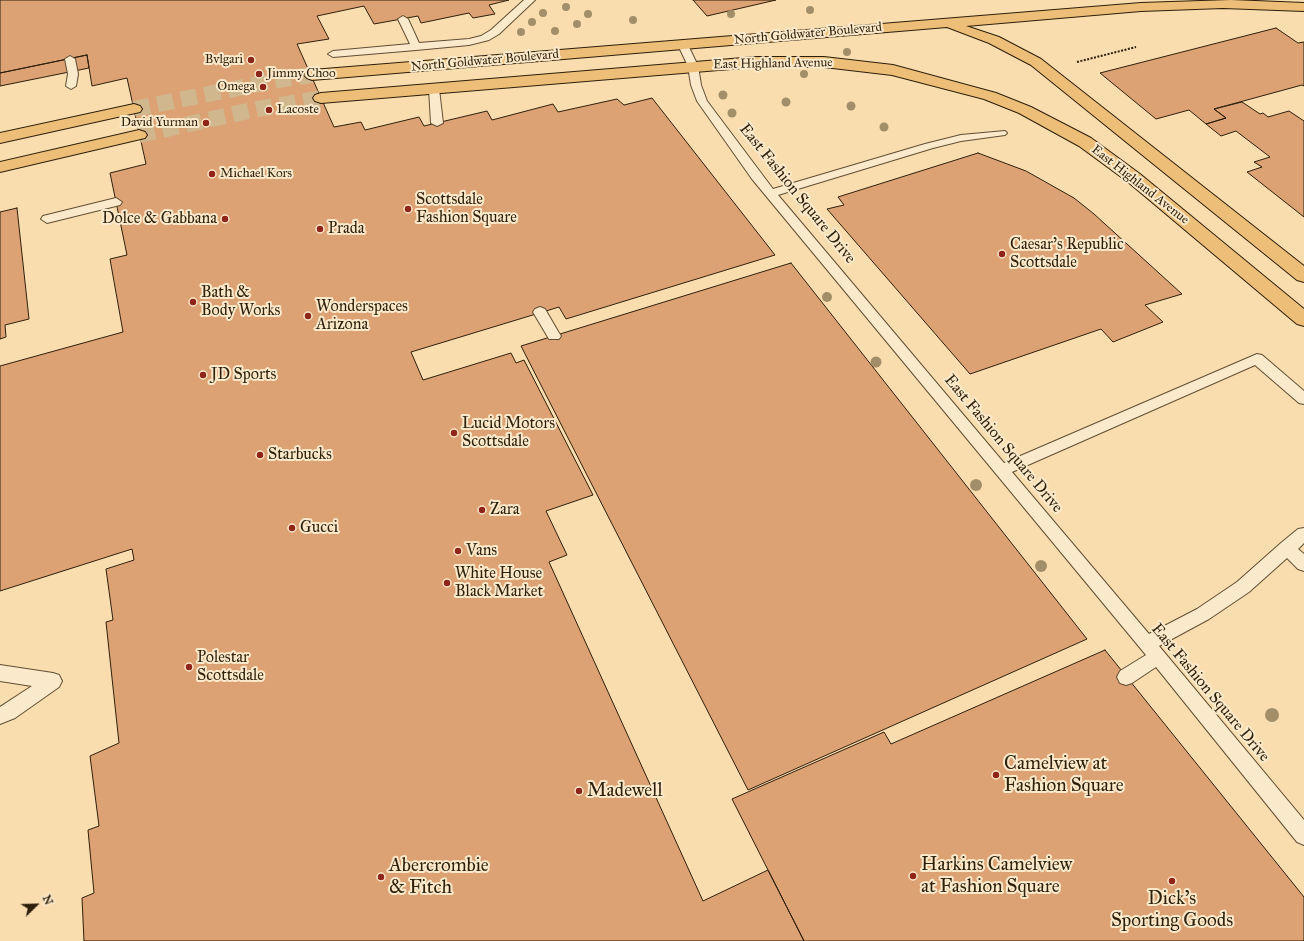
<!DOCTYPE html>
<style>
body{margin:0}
#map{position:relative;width:1304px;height:941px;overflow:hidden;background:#f9ddaf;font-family:"IM FELL Great Primer",serif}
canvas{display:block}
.north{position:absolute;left:16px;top:885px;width:40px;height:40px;-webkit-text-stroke:3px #fbe9cb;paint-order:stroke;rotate:67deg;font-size:11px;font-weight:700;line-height:16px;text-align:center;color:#2e1f0a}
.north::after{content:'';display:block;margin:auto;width:14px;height:18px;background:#2e1f0a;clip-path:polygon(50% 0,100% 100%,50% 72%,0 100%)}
</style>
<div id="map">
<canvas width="1304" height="941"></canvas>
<div class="north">N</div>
</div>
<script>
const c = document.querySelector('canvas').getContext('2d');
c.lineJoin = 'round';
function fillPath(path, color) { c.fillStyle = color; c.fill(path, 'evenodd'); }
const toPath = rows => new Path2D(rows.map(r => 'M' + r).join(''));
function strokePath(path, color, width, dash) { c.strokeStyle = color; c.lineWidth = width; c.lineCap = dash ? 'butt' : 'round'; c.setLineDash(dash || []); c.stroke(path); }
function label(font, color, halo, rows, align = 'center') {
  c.font = font + ' "IM FELL Great Primer",serif'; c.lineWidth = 4; c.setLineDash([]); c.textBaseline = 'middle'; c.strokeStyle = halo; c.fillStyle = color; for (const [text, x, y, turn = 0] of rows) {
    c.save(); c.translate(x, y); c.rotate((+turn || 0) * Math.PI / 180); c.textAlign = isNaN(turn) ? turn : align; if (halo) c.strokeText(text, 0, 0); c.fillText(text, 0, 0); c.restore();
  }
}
const building = toPath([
 [0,0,509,0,489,5,495,14,473,18,469,13,421,23,418,16,374,24,364,6,317,16,329,39,297,44,334,127,361,122,365,130,419,117,424,126,487,111,492,120,553,104,558,112,617,99,624,105,652,98,775,255,566,319,559,307,411,352,423,380,511,353,516,363,524,360,593,495,546,511,567,555,549,562,703,901,768,870,804,941,84,941,82,898,94,893,88,830,99,826,90,756,119,743,106,622,113,620,106,569,134,560,132,549,0,591,0,366,123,332,110,259,127,255,110,173,146,164,127,78,92,86,87,55,0,73,0,0],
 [693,0,776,0,707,16,693,0],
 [1276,28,1298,43,1304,42,1304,86,1302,85,1214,109,1226,118,1206,124,1189,110,1156,119,1100,73,1276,28],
 [87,55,89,68,0,86,0,73,87,55],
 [1242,102,1260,114,1263,113,1268,117,1289,111,1304,121,1304,217,1247,172,1262,167,1254,162,1270,157,1236,131,1221,136,1206,124,1226,118,1214,109,1242,102],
 [978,153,1026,171,1074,198,1094,214,1182,294,1145,305,1163,322,1113,342,1101,329,970,374,827,209,844,205,838,197,978,153],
 [17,208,29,319,5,325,6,337,0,339,0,212,17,208],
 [791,263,1087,639,748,790,521,346,791,263],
 [1105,650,1304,897,1304,941,804,941,732,799,884,732,891,744,1105,650]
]);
fillPath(building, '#dca274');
strokePath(building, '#2e1f0a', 1);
strokePath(toPath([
 [134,109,273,81,312,75],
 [139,135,257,109,321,98]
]), '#d0b78e', 16, [16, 8]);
const service = toPath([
 [524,0,535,0,499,34,489,40,469,45,416,50,333,57,328,54,333,51,410,44,398,19,403,16,408,19,419,43,469,39,481,36,491,30,524,0],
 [683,42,688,45,698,66,701,85,707,101,773,189,925,144,961,135,1005,131,1007,133,1005,135,961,141,933,148,778,195,1004,463,1257,354,1262,355,1304,391,1304,404,1299,403,1255,365,1012,472,1149,634,1197,609,1237,582,1281,543,1298,529,1304,528,1304,543,1298,549,1304,554,1304,571,1298,569,1287,558,1249,592,1209,619,1159,646,1304,820,1304,845,1297,842,1156,667,1132,683,1126,685,1120,683,1117,677,1120,671,1146,655,752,179,697,101,691,85,688,66,678,45,683,42],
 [70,56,75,59,78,74,76,86,71,89,66,86,68,74,65,59,70,56],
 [434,86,439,89,443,123,437,126,431,123,429,89,434,86],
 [116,198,122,202,120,205,47,223,41,219,43,216,116,198],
 [540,307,545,309,559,333,561,336,559,339,549,339,533,312,535,309,540,307],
 [0,665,53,673,59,675,62,681,59,687,15,718,0,724,0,707,32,686,0,681,0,665]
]);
const primary = toPath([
 [1231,0,1304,3,1304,11,1223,8,1141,11,966,26,999,37,1041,59,1304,266,1304,282,1297,280,1031,65,989,43,947,27,312,80,307,78,304,75,307,72,312,70,1141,3,1231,0],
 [755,57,824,57,893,65,996,93,1031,107,1091,138,1140,174,1304,309,1304,326,1297,324,1128,182,1079,146,1019,113,984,99,892,75,824,67,755,67,321,103,315,101,313,98,315,95,321,93,755,57],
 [134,104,140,106,142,109,140,112,0,143,0,133,134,104],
 [139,130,145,132,147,135,145,138,0,172,0,162,139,130]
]);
strokePath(service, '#614e33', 2);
strokePath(primary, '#2e1f0a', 2);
strokePath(toPath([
 [1077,62,1136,47]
]), '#2e1f0a', 2, [2, 1.5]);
fillPath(service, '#fbe9cb');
fillPath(primary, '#ecbe78');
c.fillStyle = '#a28f69';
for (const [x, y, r] of [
 [566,7,4],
 [810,10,4],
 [543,13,4],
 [588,14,4],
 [731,14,4],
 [633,20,4],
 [532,22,4],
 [577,24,4],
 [555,31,4],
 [521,32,4],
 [847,52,4],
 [804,74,4],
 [723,95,4.5],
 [786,102,4.5],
 [851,106,4.5],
 [732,113,4.5],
 [884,127,4.5],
 [746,132,4.5],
 [827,297,5],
 [876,362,5.5],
 [976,485,6],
 [1041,566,6],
 [1272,715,7]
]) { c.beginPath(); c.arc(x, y, r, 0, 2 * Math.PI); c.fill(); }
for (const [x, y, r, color] of [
 [251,60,4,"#8f2418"],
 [259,74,4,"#8f2418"],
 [263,87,4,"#8f2418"],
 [269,110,4,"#8f2418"],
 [206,123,4,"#8f2418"],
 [212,174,4,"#8f2418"],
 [408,209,4,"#8f2418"],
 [225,219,4,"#8f2418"],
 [320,229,4,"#8f2418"],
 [1002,254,4,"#8f2418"],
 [193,302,4,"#8f2418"],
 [308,316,4,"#8f2418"],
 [203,375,4,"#8f2418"],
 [454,433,4,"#8f2418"],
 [260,455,4,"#8f2418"],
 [482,510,4,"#8f2418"],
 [292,528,4,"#8f2418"],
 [458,551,4,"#8f2418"],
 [447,583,4,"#8f2418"],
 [189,667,4,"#8f2418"],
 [996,775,4,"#8f2418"],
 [579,791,4,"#8f2418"],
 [913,876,4,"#8f2418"],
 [381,877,4,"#8f2418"],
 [1172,881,4,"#8f2418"]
]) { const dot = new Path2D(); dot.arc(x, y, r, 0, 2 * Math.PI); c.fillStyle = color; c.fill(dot); strokePath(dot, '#fbe9cb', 1.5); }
label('13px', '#2e1f0a', '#fbe9cb', [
 ["North Goldwater Boulevard",808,34,-5],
 ["North Goldwater Boulevard",485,61,-5],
 ["East Highland Avenue",773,64,-1],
 ["East Highland Avenue",1140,185,38]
]);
label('13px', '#2e1f0a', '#fbe9cb', [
 ["Bvlgari",243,60],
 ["Jimmy Choo",267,74,"left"],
 ["Omega",255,87],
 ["Lacoste",277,110,"left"],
 ["David Yurman",198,123],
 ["Michael Kors",220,174,"left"]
], 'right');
label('16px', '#2e1f0a', '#fbe9cb', [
 ["East Fashion Square Drive",797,194,51],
 ["East Fashion Square Drive",1003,444,50],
 ["East Fashion Square Drive",1210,693,50]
]);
label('16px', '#2e1f0a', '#fbe9cb', [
 ["Scottsdale",416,200],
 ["Fashion Square",416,218],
 ["Dolce & Gabbana",217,219,"right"],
 ["Prada",328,229],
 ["Caesar's Republic",1010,245],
 ["Scottsdale",1010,263],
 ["Bath &",201,293],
 ["Body Works",201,311],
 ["Wonderspaces",316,307],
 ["Arizona",316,325],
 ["JD Sports",211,375],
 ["Lucid Motors",462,424],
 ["Scottsdale",462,442],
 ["Starbucks",268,455],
 ["Zara",490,510],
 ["Gucci",300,528],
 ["Vans",466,551],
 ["White House",455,574],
 ["Black Market",455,592],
 ["Polestar",197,658],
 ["Scottsdale",197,676]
], 'left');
label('19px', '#2e1f0a', '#fbe9cb', [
 ["Camelview at",1004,764],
 ["Fashion Square",1004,786],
 ["Madewell",587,791],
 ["Harkins Camelview",921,865],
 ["at Fashion Square",921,887],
 ["Abercrombie",389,866],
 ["& Fitch",389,888],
 ["Dick's",1172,899,"center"],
 ["Sporting Goods",1172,921,"center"]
], 'left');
</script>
